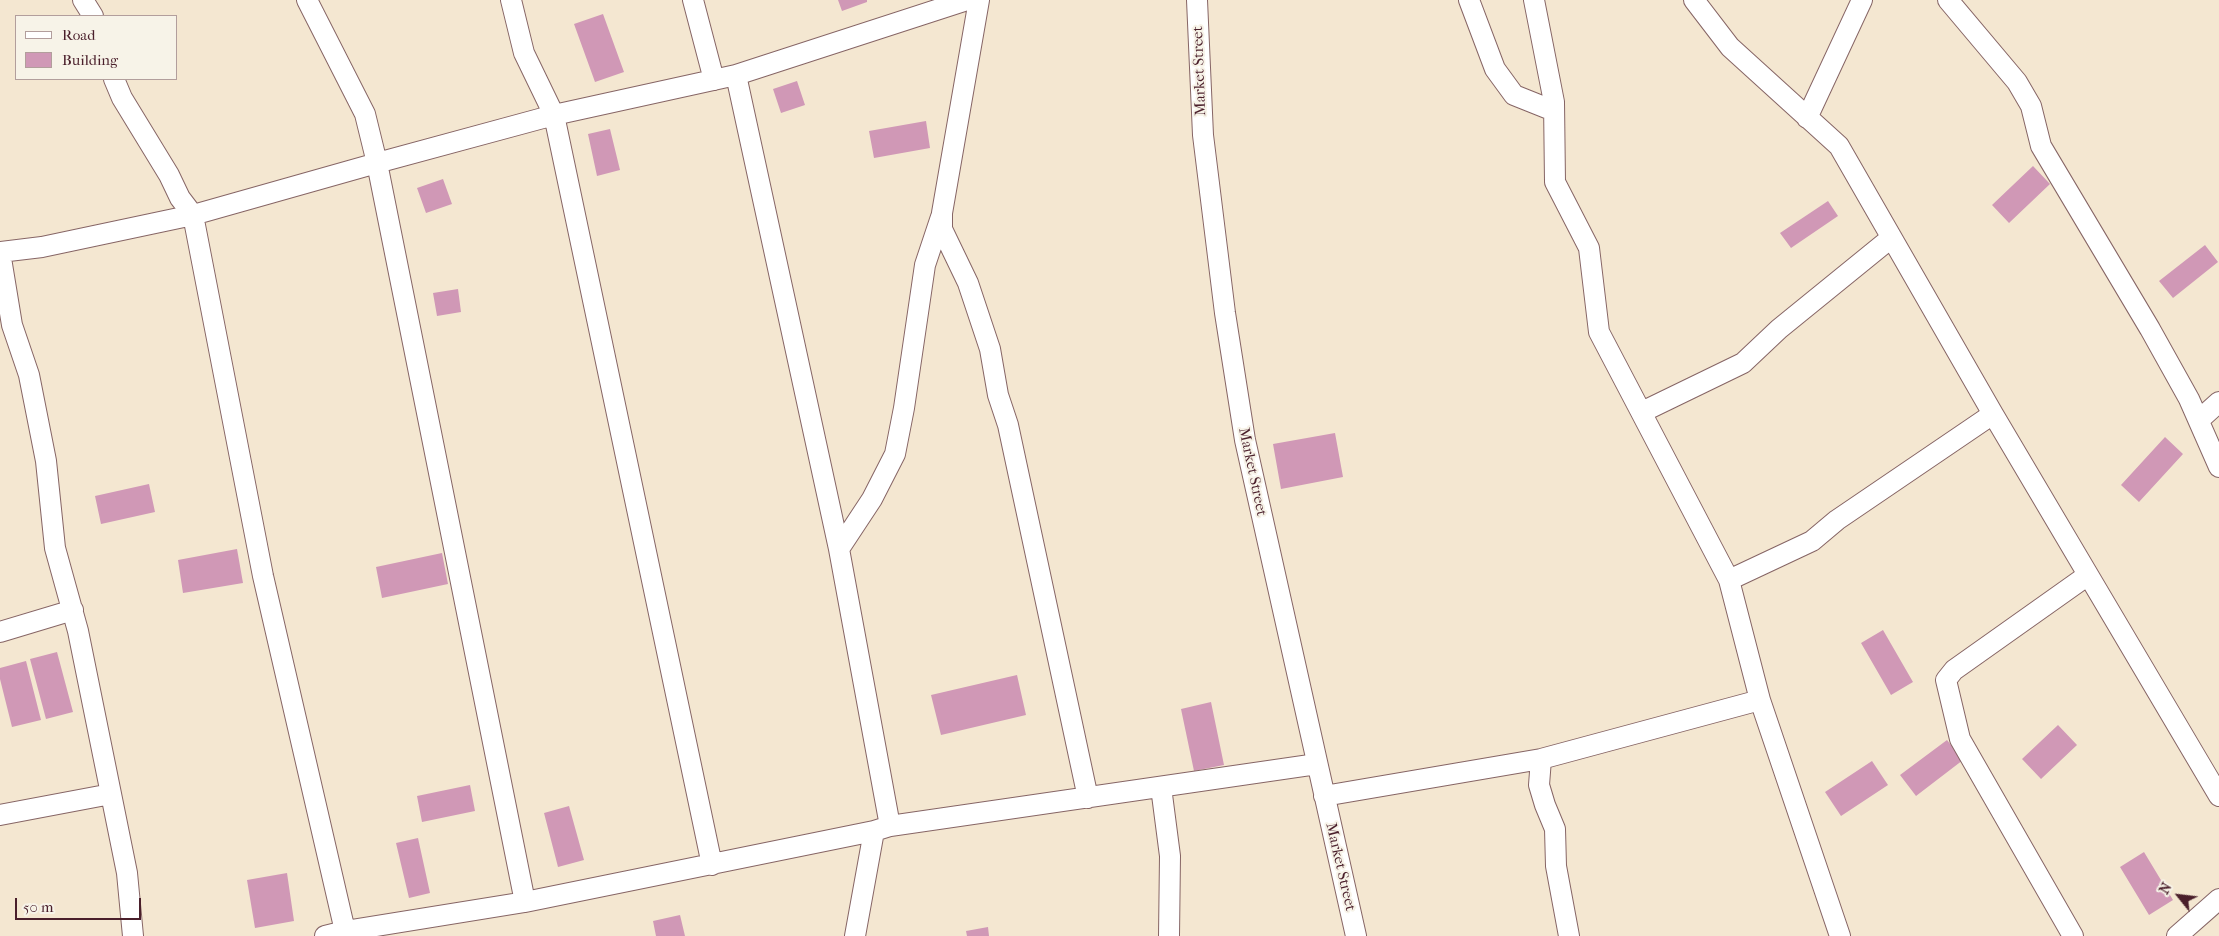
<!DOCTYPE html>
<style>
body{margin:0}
#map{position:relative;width:2219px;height:936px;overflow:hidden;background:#f4e7d1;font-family:"IM FELL French Canon",serif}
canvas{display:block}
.legend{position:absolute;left:15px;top:15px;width:162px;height:65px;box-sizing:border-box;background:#f7f3e8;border:1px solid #b29e9c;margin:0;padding:6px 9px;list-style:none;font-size:15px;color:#4a1f2b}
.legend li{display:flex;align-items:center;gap:10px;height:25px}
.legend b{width:25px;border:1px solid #b29e9c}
.north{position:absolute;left:2154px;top:871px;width:50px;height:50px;-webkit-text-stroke:4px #f7f3e8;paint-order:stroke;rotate:299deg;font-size:14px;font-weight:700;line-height:20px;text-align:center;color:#4a1f2b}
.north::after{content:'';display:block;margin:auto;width:18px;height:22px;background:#4a1f2b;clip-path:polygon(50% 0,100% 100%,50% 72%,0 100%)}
.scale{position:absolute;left:15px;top:898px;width:126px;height:22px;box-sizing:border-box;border:2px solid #4a1f2b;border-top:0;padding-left:6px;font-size:15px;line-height:18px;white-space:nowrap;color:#4a1f2b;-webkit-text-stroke:4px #f7f3e8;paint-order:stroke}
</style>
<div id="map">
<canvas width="2219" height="936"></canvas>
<ul class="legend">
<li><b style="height:6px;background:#fff"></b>Road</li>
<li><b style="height:14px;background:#d098b6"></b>Building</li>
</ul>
<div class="north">N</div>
<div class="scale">50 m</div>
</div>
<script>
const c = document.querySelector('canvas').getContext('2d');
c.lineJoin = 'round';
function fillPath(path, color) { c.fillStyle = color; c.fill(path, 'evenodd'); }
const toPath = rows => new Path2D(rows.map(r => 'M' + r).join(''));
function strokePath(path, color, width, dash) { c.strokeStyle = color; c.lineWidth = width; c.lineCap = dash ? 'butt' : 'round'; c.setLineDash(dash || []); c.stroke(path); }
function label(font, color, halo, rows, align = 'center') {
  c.font = font + ' "IM FELL French Canon",serif'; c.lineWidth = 4; c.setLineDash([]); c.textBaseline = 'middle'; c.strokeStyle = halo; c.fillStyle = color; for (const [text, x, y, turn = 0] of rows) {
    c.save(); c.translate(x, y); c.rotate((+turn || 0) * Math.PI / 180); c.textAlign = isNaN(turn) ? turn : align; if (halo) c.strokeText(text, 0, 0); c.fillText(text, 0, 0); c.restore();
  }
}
fillPath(toPath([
 [838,0,867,0,867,2,842,11],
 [603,14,624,72,595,82,574,24],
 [797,81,805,105,781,113,773,89],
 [926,121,930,148,874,158,869,131],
 [610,129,620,170,597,176,588,134],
 [2033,166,2050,184,2009,223,1992,205],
 [443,179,452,204,426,213,417,188],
 [1828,201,1838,216,1791,248,1780,233],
 [2205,245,2218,262,2173,298,2159,281],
 [458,289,461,312,437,316,433,293],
 [1335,433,1343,477,1281,489,1273,444],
 [2165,437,2183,454,2139,502,2121,485],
 [149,484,155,512,101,524,95,496],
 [237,549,243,583,183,593,178,560],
 [442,553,448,584,382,598,376,567],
 [1883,630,1913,682,1891,695,1861,643],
 [57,652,73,712,46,719,30,659],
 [26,661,41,720,12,727,0,679,0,668],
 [1017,675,1026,715,941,735,931,695],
 [1211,702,1224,765,1194,771,1181,709],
 [2058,725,2077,745,2041,779,2022,759],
 [1947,740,1963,760,1916,796,1900,775],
 [1872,761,1888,785,1841,816,1825,792],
 [470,785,475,811,422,822,417,796],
 [569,806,584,860,558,867,544,813],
 [418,838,430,893,409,898,396,843],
 [2144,852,2173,900,2149,915,2120,867],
 [287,873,294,921,255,928,247,880],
 [680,915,685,936,656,936,653,921],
 [988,927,989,936,967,936,966,931]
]), '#d098b6');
const minor = toPath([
 [83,0,93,16],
 [307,0,365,114,377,163,525,902],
 [511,0,524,53,554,115,712,865],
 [693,0,714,80],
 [979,0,942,213,942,229,968,283,990,349,998,395,1008,425,1088,798],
 [1197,0,1203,135,1225,313,1245,440,1356,936],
 [1469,0,1495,69,1514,95,1554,111],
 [1534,0,1554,102,1555,182,1589,248,1599,332,1729,580,1760,700,1840,936],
 [1694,0,1730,47,1839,146,1993,414,2219,796],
 [1948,0,2017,82,2031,106,2041,146,2150,329,2189,399,2219,467],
 [736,75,839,549,890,826],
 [114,79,122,98,169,175,180,198,193,215,263,576,345,931],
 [1807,118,1862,0],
 [0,252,42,247,193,215,377,163,554,115,736,75,967,0],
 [0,252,12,325,29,375,46,461,55,548,78,631,127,873,133,936],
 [1642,412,1743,363,1779,329,1891,238],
 [2199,420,2219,402],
 [839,549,872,499,895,454,904,408,925,265,941,217],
 [1729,580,1812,541,1837,520,1993,414],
 [0,632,73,610],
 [1541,759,1539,785,1545,805,1555,829,1556,866,1569,936],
 [1161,787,1170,856,1169,936],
 [1324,796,1541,759,1760,700],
 [0,815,111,794],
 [325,936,345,931,525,902,874,831,890,826,1317,764],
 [855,936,874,831],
 [2073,936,1960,739,1946,680,1954,670,2088,575],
 [2177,936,2219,899]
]);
strokePath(minor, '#866565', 22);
strokePath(minor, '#fff', 20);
label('15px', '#4a1f2b', '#f7f3e8', [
 ["Market Street",1200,71,-92],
 ["Market Street",1252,472,78],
 ["Market Street",1340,867,77]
]);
</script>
